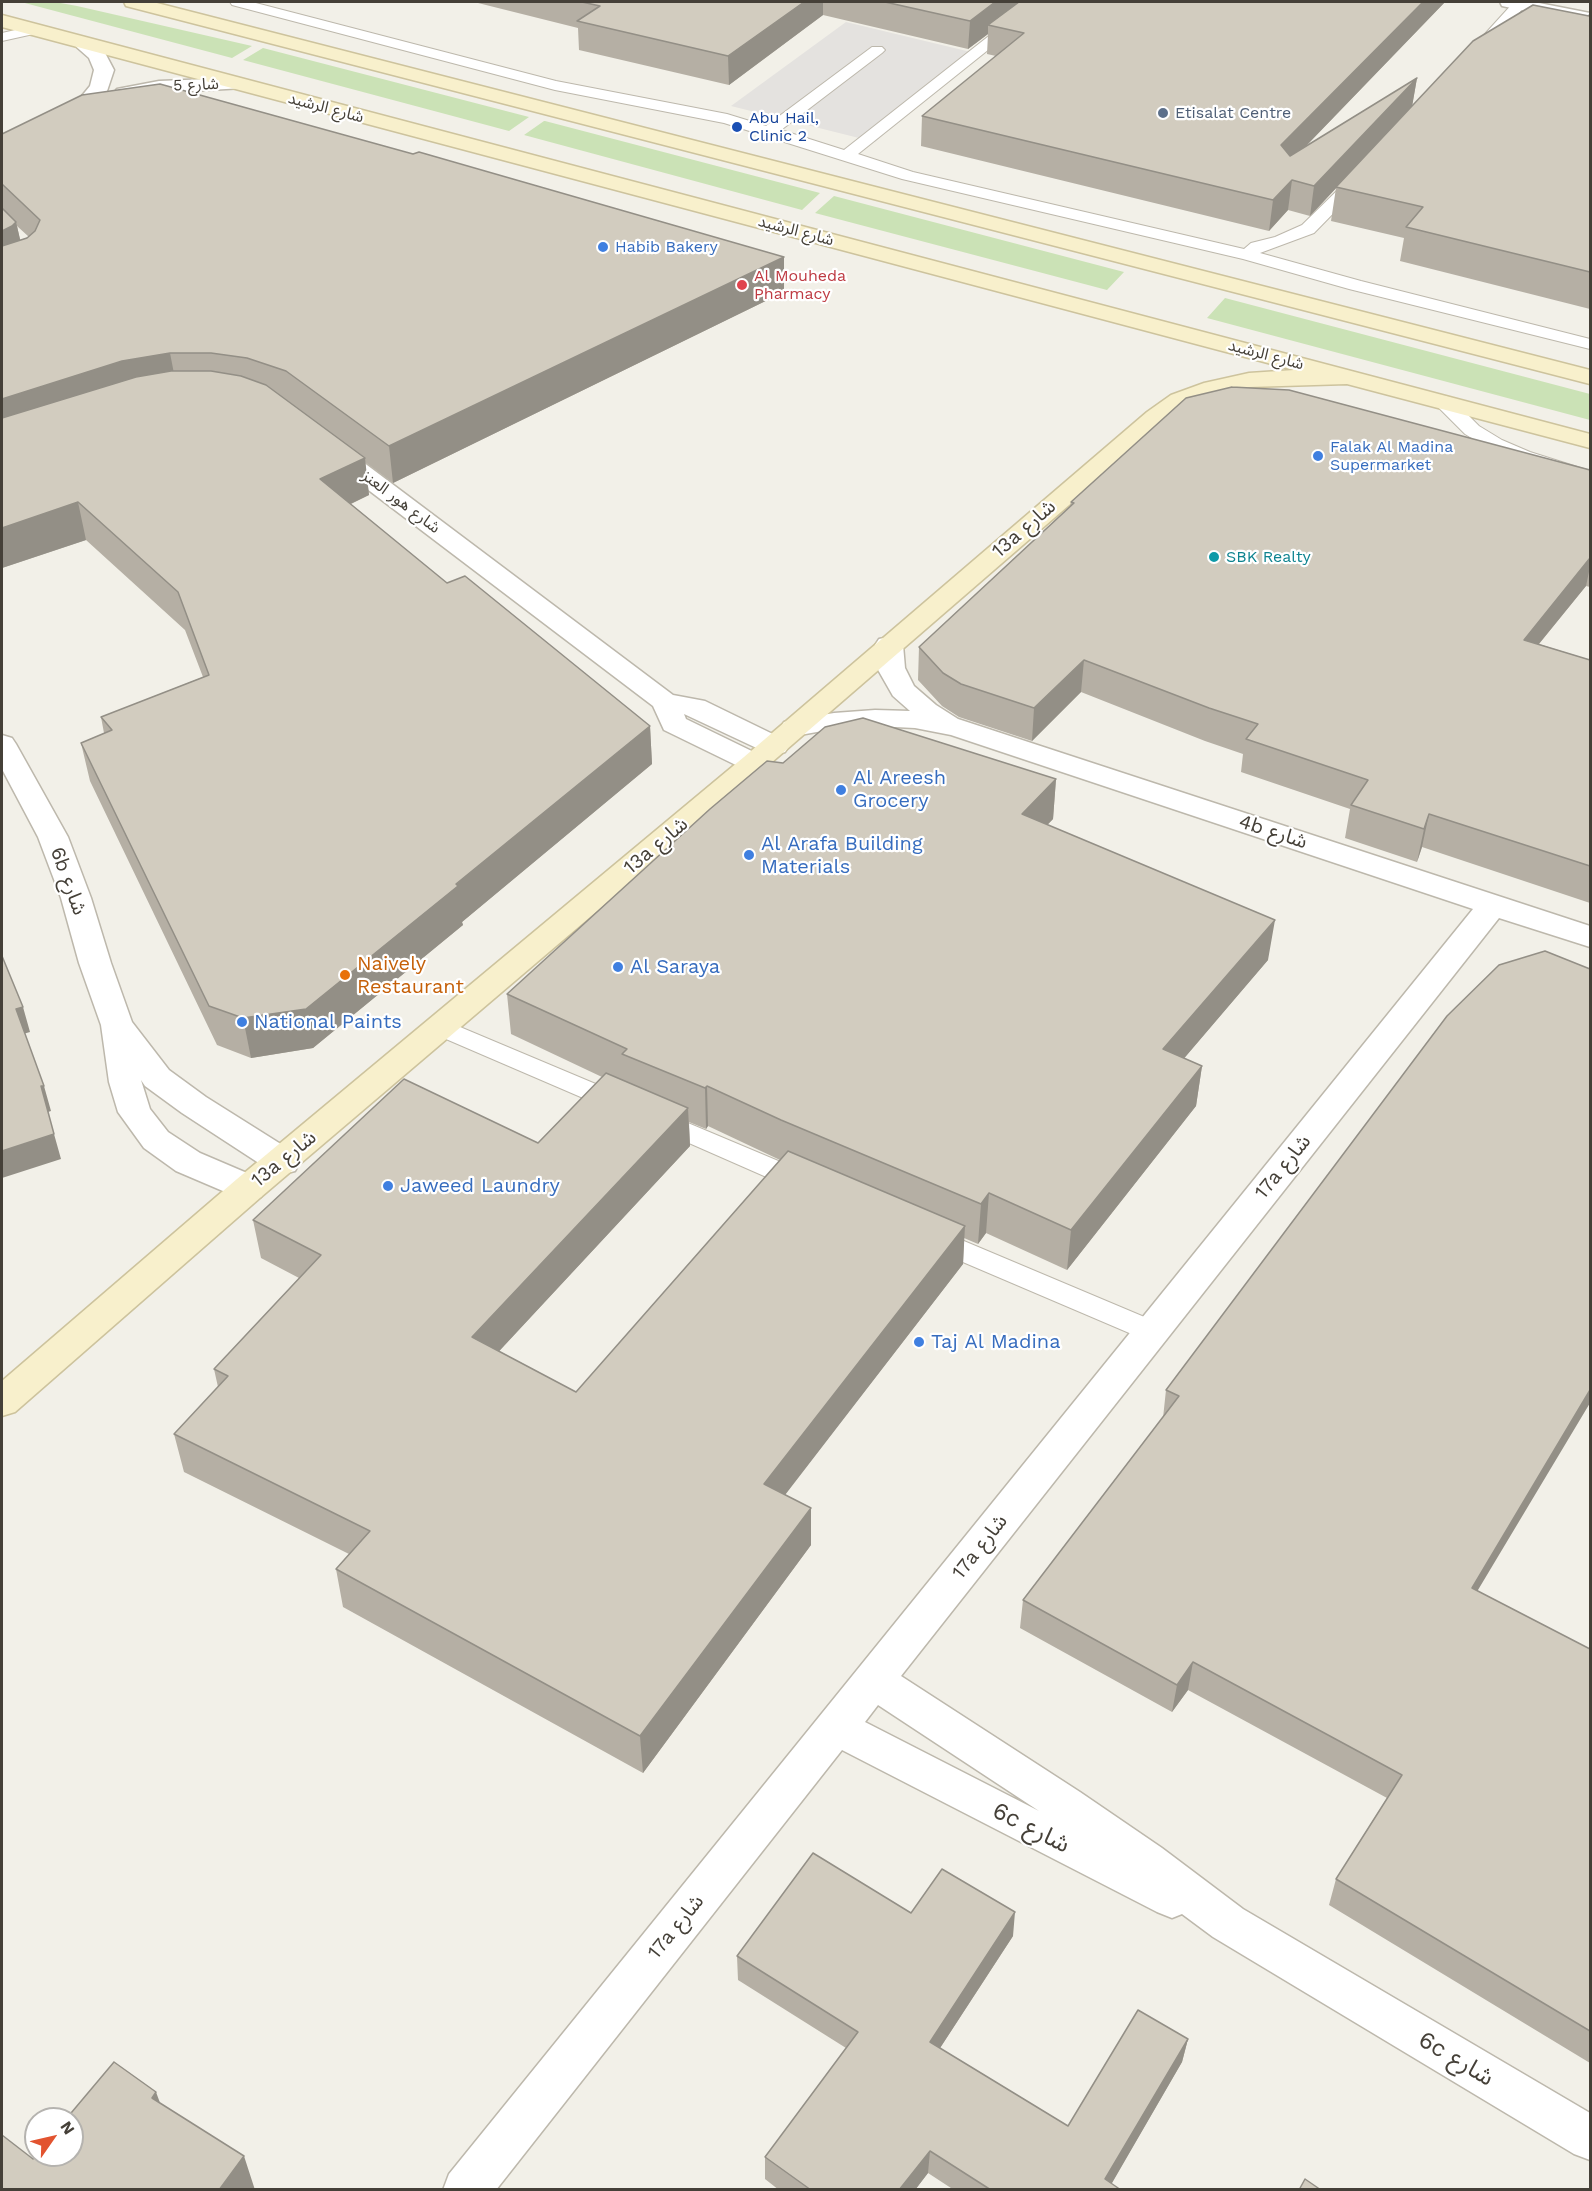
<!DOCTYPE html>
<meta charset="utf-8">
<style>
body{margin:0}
#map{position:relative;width:1592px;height:2191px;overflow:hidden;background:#f2f0e8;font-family:"Work Sans",sans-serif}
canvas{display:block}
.frame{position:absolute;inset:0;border:3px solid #454038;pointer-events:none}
.north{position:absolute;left:24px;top:2107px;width:60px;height:60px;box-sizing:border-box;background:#fff;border:2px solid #b5b3af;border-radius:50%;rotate:56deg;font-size:16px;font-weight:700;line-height:24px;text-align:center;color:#454038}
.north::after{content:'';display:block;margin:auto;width:21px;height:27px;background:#e25430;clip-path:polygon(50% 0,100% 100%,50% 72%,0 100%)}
</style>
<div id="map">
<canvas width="1592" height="2191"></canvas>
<div class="frame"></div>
<div class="north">N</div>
</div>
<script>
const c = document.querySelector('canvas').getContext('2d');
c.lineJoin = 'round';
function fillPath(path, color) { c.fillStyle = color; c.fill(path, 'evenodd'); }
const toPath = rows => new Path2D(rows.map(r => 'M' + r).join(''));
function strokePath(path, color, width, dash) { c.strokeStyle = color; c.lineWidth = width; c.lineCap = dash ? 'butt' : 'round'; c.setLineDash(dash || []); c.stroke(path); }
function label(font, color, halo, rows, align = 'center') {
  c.font = font + ' "Work Sans","Noto Sans Arabic",sans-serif'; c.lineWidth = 4.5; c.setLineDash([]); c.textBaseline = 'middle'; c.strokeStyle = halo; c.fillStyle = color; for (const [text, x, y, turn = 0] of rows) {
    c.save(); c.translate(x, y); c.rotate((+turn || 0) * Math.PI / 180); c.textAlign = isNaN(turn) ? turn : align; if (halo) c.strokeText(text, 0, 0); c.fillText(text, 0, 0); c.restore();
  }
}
fillPath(toPath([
 [21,2,55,2,77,6,252,46,232,58],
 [263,48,529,117,509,131,243,60],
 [544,121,545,121,820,193,802,210,524,135],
 [834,196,1124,272,1107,290,815,213],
 [1225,298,1590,394,1590,420,1207,318]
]), '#cbe2b6');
fillPath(toPath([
 [846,22,975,53,875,142,731,106]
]), '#e4e2df');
const lane = toPath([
 [230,2,252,2,556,81,727,114,766,126,872,47,882,47,885,50,882,53,781,130,844,150,1032,2,1048,2,858,154,913,172,1244,249,1251,243,1275,237,1302,225,1352,176,1364,176,1366,179,1364,182,1314,233,1260,253,1361,281,1590,339,1590,349,1349,289,1243,259,902,179,724,123,555,90,232,5,230,2],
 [1514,2,1526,2,1527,4,1484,52,1474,52,1471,49,1474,46,1514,2],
 [33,26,38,27,40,30,38,33,2,41,2,33,33,26],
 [1444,396,1451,398,1479,426,1502,440,1530,452,1590,471,1590,483,1516,460,1488,448,1465,434,1437,406,1435,402,1437,398,1444,396],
 [441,1019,629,1098,633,1104,629,1110,620,1113,611,1110,432,1033,429,1027,432,1021,441,1019],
 [657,1110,814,1176,818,1183,814,1190,805,1192,796,1190,648,1125,644,1119,648,1113,657,1110],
 [933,1228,1161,1324,1165,1331,1161,1338,1151,1342,1141,1338,923,1245,920,1238,923,1231,933,1228]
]);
const street = toPath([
 [1500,2,1534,2,1590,13,1590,25,1502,6,1500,2],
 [82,37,89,39,104,51,114,70,107,91,93,107,86,109,79,107,76,103,90,86,94,70,89,58,72,43,75,39,82,37],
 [236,78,243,80,246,84,243,88,159,93,124,99,117,97,114,93,117,89,159,81,236,78],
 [330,442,339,444,673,695,705,701,785,740,789,746,785,752,775,755,765,752,684,714,686,719,764,757,768,763,764,769,754,772,744,769,664,730,653,706,321,454,318,449,321,444,330,442],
 [889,637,899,639,903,645,905,668,914,686,936,705,958,719,1590,926,1590,947,1499,918,901,1676,1080,1792,1162,1848,1243,1909,1590,2113,1590,2160,1574,2154,1213,1937,1182,1914,1172,1918,1157,1912,842,1750,496,2190,443,2190,449,2174,1473,909,951,735,915,728,875,726,834,729,794,736,784,734,780,728,784,722,794,720,834,713,875,710,910,711,893,696,877,668,875,645,879,639,889,637],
 [878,1705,1039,1811,865,1722,878,1705],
 [2,735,12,738,16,744,68,837,91,898,111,963,132,1022,169,1070,206,1097,295,1153,300,1162,295,1171,283,1174,271,1171,182,1113,145,1086,141,1080,150,1109,168,1132,200,1153,261,1179,266,1188,261,1197,249,1200,237,1197,176,1171,144,1148,118,1112,109,1082,101,1025,79,963,61,898,38,837,2,769,2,735]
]);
const secondary = toPath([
 [124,2,153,2,1590,370,1590,384,126,6,124,2],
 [2,15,1590,434,1590,448,1347,384,1249,387,1219,394,1189,405,1165,422,764,769,261,1197,15,1412,2,1416,2,1381,237,1179,744,757,1147,412,1171,395,1204,383,1249,373,1294,370,2,27,2,15]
]);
strokePath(lane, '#bdb8ac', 2);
strokePath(street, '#bdb8ac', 3);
strokePath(secondary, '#cdc39d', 3);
fillPath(lane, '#fff');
fillPath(street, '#fff');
fillPath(secondary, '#f8f0cc');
fillPath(toPath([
 [474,2,1445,2,1306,146,1417,78,1412,106,1589,16,1590,13,1590,309,1400,261,1404,238,1331,221,1336,188,1310,216,1288,210,1269,231,921,146,922,116,996,56,987,54,988,34,968,49,823,15,729,85,579,50,578,28],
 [2,134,784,292,393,483,365,462,369,495,351,504,447,583,650,726,652,764,462,922,463,925,313,1048,251,1058,217,1045,90,781,81,743,104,733,101,717,203,677,185,630,86,540,2,568],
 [17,226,29,237,20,240],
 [1590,470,1590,587,1586,586,1539,644,1590,660,1590,903,1422,847,1417,862,1345,838,1350,809,1241,772,1243,754,1205,741,1081,692,1032,741,959,717,942,706,918,680,919,647,1070,506,1071,502],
 [783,763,1056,779,1053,819,1047,825,1268,960,1184,1058,1202,1066,1196,1106,1067,1270,986,1233,978,1244,964,1238,963,1264,785,1494,811,1545,643,1773,343,1607,336,1569,349,1554,184,1472,174,1434,218,1387,214,1369,299,1278,261,1258,253,1220,538,1143,602,1077,511,1034,507,994],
 [689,1122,706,1129,708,1126,780,1160,576,1392,499,1351,690,1146],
 [1447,1016,1478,1591,1590,1649,1590,2063,1329,1905,1336,1879,1387,1798,1188,1690,1172,1712,1020,1628,1023,1600,1163,1418,1166,1390],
 [911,1913,1013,1936,940,2048,1068,2126,1188,2039,1182,2062,1111,2184,1121,2190,954,2190,928,2173,915,2190,779,2190,765,2179,765,2157,846,2048,738,1980,737,1956]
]), '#b5afa4');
fillPath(toPath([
 [804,2,823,2,823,15,729,85,728,56],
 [995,2,1029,2,988,25,988,34,968,49,970,21],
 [1423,2,1445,2,1278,175,1281,145],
 [1417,78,1412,107,1310,216,1314,186],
 [1292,180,1288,210,1269,231,1273,200],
 [16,222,24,256,2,268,2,231],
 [784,257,784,292,393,483,389,446],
 [170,353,177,389,2,438,2,399,122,361],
 [365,458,369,495,325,516,320,479],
 [78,502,86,540,2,568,2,528],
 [1590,558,1590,567,1586,586,1516,672,1524,640],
 [1084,660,1081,692,1032,741,1034,708],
 [650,726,652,764,462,922,463,925,313,1048,251,1058,243,1018,456,884],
 [1056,779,1053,819,1019,854,1022,814],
 [1429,814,1422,847,1417,862,1424,829],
 [1275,920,1268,960,1158,1089,1163,1049],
 [23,1007,30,1032,23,1034,16,1009],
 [1202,1066,1196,1106,1067,1270,1071,1230],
 [41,1086,44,1086,51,1111,48,1112],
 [707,1086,708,1126,706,1129,705,1088],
 [688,1108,690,1146,477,1375,472,1337],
 [54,1134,61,1159,2,1178,2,1151],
 [989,1193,986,1233,978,1244,981,1204],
 [965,1226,963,1264,765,1521,764,1484],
 [1590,1390,1590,1403,1463,1615,1472,1588],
 [811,1508,811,1545,643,1773,640,1736],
 [1193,1662,1188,1690,1172,1712,1177,1685],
 [1015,1912,1013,1936,929,2065,930,2042],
 [1188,2039,1182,2062,1108,2190,1105,2179],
 [156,2092,170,2130,152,2098],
 [930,2151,928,2173,915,2190,899,2190],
 [244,2156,255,2190,219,2190]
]), '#938f86');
const building = toPath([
 [582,2,804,2,728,56,577,21,600,6,582,2],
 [885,2,995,2,970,21,885,2],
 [1019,2,1423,2,1281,145,1290,156,1417,78,1314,186,1292,180,1273,200,922,116,1024,33,988,25,1019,2],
 [1533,5,1589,16,1590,13,1590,272,1406,227,1423,207,1336,187,1473,41,1533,5],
 [160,84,413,154,419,152,784,257,389,446,286,371,247,358,211,353,170,353,122,361,2,399,2,246,27,238,35,231,40,220,2,184,2,134,82,95,160,84],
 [2,208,16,222,12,226,2,231,2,208],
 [171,371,211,371,241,376,266,385,365,458,320,479,447,583,465,576,650,726,456,884,458,886,306,1009,243,1018,209,1006,81,743,112,730,101,717,209,675,178,592,78,502,2,528,2,418,136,377,171,371],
 [1232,387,1289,390,1590,470,1590,558,1524,640,1590,660,1590,866,1429,814,1424,829,1351,805,1368,780,1246,739,1258,724,1209,708,1084,660,1034,708,961,684,943,673,919,647,1074,503,1071,502,1186,398,1232,387],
 [863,718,1056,779,1022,814,1275,920,1163,1049,1202,1066,1071,1230,989,1193,981,1204,781,1120,707,1086,705,1088,622,1054,627,1049,507,994,710,809,767,761,783,763,825,727,863,718],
 [1545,951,1590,969,1590,1390,1472,1588,1590,1649,1590,2031,1336,1879,1402,1775,1193,1662,1177,1685,1023,1600,1179,1396,1166,1390,1447,1016,1499,965,1545,951],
 [2,956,23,1007,16,1009,44,1086,41,1086,54,1134,2,1151,2,956],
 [606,1073,688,1108,472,1337,576,1392,788,1151,965,1226,764,1484,811,1508,640,1736,336,1569,370,1531,174,1434,228,1376,214,1369,321,1255,253,1220,404,1079,538,1143,606,1073],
 [813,1853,911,1913,942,1869,1015,1912,930,2042,1068,2126,1138,2010,1188,2039,1105,2179,1121,2190,991,2190,930,2151,899,2190,811,2190,765,2157,858,2032,737,1956,813,1853],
 [114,2062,156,2092,152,2098,244,2156,219,2190,2,2190,2,2135,33,2159,36,2155,72,2155,72,2119,66,2119,114,2062],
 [1305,2179,1321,2190,1299,2190,1305,2179]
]);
fillPath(building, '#d2ccbf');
strokePath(building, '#938f86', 1.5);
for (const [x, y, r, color] of [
 [1163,113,6,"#5c6f8a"],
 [737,127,6,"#1a4fb4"],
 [603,247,6,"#3f7fe0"],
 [742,285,6,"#e0444e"],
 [1318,456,6,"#3f7fe0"],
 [1214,557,6,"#0f9aa8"],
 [841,790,6,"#3f7fe0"],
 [749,855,6,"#3f7fe0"],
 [618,967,6,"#3f7fe0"],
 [345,975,6,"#e8710a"],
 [242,1022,6,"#3f7fe0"],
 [388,1186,6,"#3f7fe0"],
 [919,1342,6,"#3f7fe0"]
]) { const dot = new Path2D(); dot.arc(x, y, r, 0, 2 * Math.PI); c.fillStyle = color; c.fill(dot); strokePath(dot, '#fff', 2); }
label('16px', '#454038', '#fff', [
 ["شارع 5",196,85,-2],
 ["شارع الرشيد",326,108,15],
 ["شارع الرشيد",796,231,15],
 ["شارع الرشيد",1266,355,15],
 ["شارع هور العنز",401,502,37]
]);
label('16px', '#4e5e75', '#fff', [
 ["Etisalat Centre",1175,113]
], 'left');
label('16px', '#164399', '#fff', [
 ["Abu Hail,",749,118],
 ["Clinic 2",749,136]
], 'left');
label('16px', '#366cbe', '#fff', [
 ["Habib Bakery",615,247],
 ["Falak Al Madina",1330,447],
 ["Supermarket",1330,465]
], 'left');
label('16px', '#be3a42', '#fff', [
 ["Al Mouheda",754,276],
 ["Pharmacy",754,294]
], 'left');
label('16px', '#0d838f', '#fff', [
 ["SBK Realty",1226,557]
], 'left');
label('20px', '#454038', '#fff', [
 ["13a شارع",1024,529,-41],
 ["4b شارع",1273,832,18],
 ["13a شارع",656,846,-40],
 ["6b شارع",68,881,70],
 ["13a شارع",284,1159,-39],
 ["17a شارع",1283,1167,-51],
 ["17a شارع",980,1547,-52],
 ["17a شارع",676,1927,-51]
]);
label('20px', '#366cbe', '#fff', [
 ["Al Areesh",853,778],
 ["Grocery",853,801],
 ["Al Arafa Building",761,844],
 ["Materials",761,867],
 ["Al Saraya",630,967],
 ["National Paints",254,1022],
 ["Jaweed Laundry",400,1186],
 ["Taj Al Madina",931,1342]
], 'left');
label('20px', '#c56008', '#fff', [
 ["Naively",357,964],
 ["Restaurant",357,987]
], 'left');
label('24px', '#454038', '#fff', [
 ["6c شارع",1031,1828,27],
 ["6c شارع",1456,2059,31]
]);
</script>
